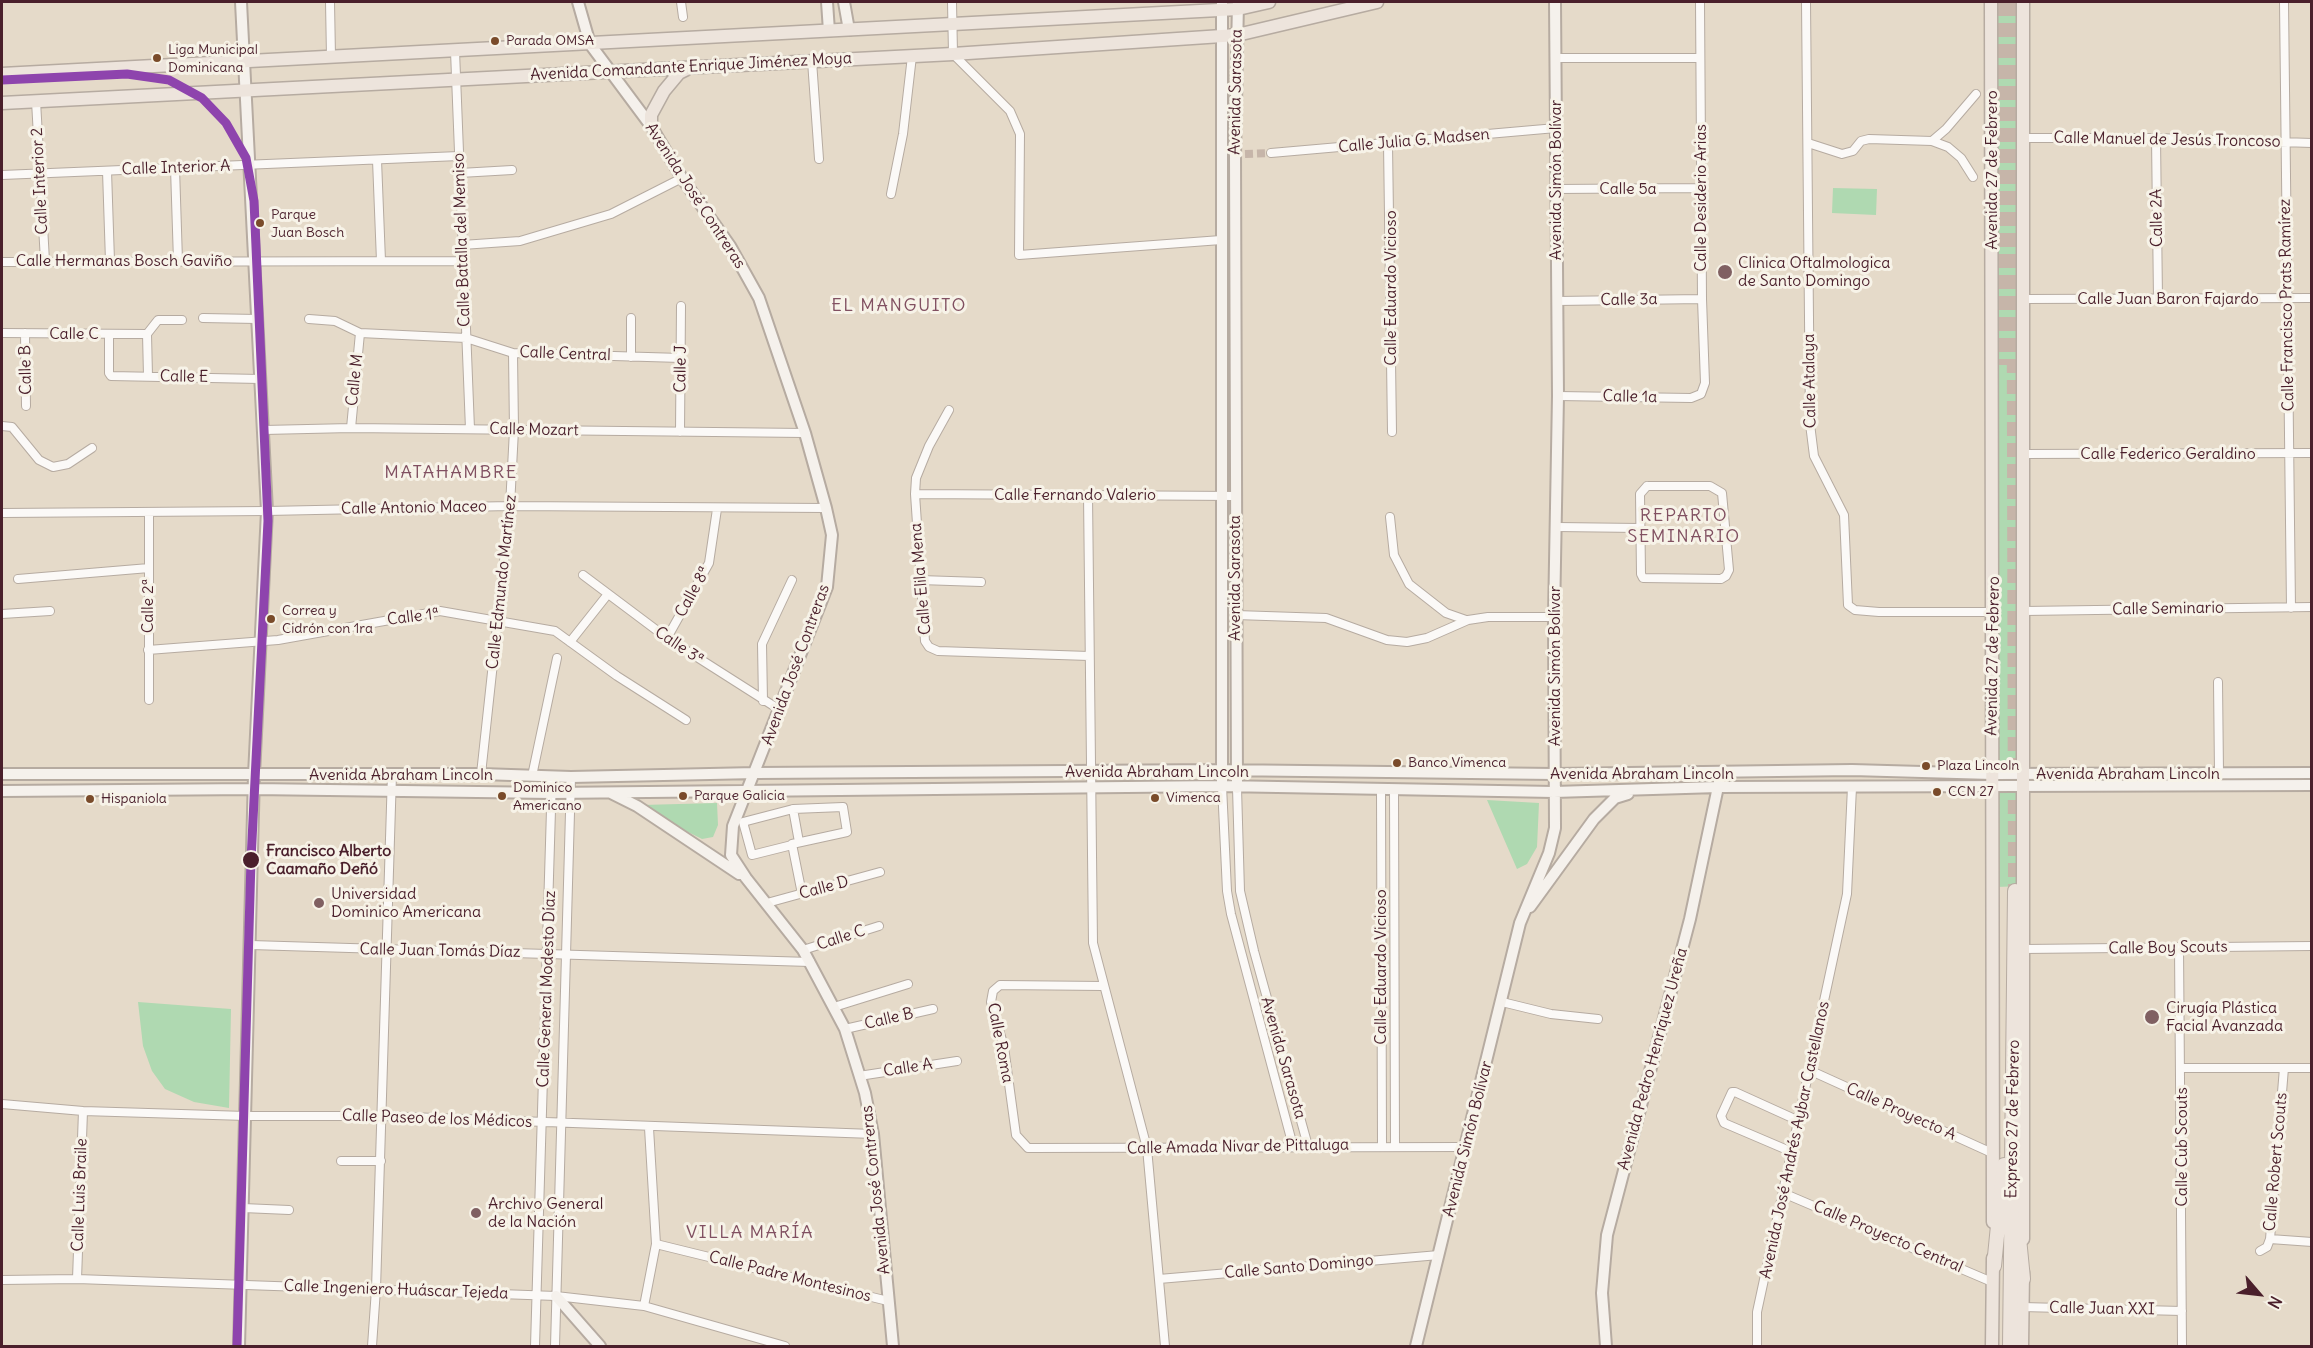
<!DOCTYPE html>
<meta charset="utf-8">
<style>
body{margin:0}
#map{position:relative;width:2313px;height:1348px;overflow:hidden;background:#e5dac9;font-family:Delius,sans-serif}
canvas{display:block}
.frame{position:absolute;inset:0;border:3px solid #4a1f2b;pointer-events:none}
.north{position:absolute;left:2229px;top:1264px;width:60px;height:60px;-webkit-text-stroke:4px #f7f3e8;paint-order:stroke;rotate:118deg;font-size:16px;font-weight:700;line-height:24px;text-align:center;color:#4a1f2b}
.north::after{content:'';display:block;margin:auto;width:21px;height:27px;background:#4a1f2b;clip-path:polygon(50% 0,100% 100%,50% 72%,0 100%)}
</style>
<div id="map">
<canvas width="2313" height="1348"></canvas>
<div class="frame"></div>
<div class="north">N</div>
</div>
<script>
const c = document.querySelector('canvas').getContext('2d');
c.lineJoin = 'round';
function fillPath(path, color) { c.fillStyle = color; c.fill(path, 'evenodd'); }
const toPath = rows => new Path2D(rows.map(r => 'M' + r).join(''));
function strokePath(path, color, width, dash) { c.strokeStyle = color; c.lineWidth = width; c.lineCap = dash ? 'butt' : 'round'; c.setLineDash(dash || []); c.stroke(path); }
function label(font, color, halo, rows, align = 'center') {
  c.font = font + ' Delius,sans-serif'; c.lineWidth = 6; c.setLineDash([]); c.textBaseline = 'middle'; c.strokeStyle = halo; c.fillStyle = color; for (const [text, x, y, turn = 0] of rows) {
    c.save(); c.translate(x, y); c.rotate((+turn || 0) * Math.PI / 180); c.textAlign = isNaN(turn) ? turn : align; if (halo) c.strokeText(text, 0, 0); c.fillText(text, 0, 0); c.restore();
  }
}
fillPath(toPath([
 [1994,2,2020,2,2022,886,1997,887],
 [1833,188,1877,189,1876,215,1832,213],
 [1487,800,1539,803,1537,847,1527,864,1517,869],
 [717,803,718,825,713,837,702,839,646,811,642,805],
 [138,1002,231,1009,229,1108,194,1102,165,1089,152,1071,143,1046]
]), '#afd9b1');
strokePath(toPath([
 [1245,154,1271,153]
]), '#c6b5a9', 8, [8, 4]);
strokePath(toPath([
 [2003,2,2004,365],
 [2013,2,2015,891]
]), '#c6b5a9', 14, [14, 7]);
const street = toPath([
 [330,2,331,57],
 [681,2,683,17],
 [952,2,953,54,1010,111,1020,134,1019,255,1221,240],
 [1806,2,1810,424,1814,456,1844,515,1848,605,1855,610,1879,612,1994,612],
 [2284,2,2291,608],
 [455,51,470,429],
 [1555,58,1700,58],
 [812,61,819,159],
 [36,101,45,261],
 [2023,138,2156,138,2312,143],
 [2156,138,2158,299],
 [1932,141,1946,129,1976,94],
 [1808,143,1842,154,1853,151,1861,141,1869,139,1932,141,1948,147,1961,158,1973,177],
 [1388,144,1392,432],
 [1271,153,1556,128],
 [377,160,381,261],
 [175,168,178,261],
 [107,171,110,261],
 [460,173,512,170],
 [2,175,459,156],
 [1556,189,1701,188],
 [891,194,903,134,912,56],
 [462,245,520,241,611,214,682,178],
 [2,262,463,261],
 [2024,299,2312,298],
 [1557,301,1702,299],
 [203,318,257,319],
 [631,318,631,357],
 [309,319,335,321,360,333,466,338,513,353,681,358],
 [2,333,147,334],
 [25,333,26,406],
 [109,334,109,373,111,376,260,379],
 [147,334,158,320,182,320],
 [147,334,148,376],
 [1558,396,1691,398,1701,394,1705,383,1702,299,1700,2],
 [949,410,929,446,916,478,915,494,925,641,929,647,938,651,1089,656],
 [2,426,12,427,39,460,53,467,68,464,92,448],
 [351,428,360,333],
 [264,430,351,428,805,433],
 [680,432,681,306],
 [2024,454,2312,453],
 [1647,486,1710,486,1722,493,1729,570,1726,576,1721,579,1643,578,1641,574,1640,494,1647,486],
 [915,494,1235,496],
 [1088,495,1093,943,1147,1148,1165,1346],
 [2,513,267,511,510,506,826,508],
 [1390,517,1394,555,1409,584,1446,613,1466,620],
 [1557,527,1639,528],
 [583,575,667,638,780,710],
 [18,579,149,568],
 [920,580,981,582],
 [2024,611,2312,607],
 [2,614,50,611],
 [1236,615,1326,618,1387,640,1407,642,1427,638,1468,620,1488,617,1554,617],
 [667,638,709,563,717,509],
 [570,642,608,594],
 [148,650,278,640,440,611,555,631,617,676,686,720],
 [2218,682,2219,773],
 [149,700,149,512],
 [763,701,762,644,792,580],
 [481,774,510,506,514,430,513,353],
 [532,776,557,658],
 [1222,786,1227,891,1231,914,1293,1146],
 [1237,788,1240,891,1254,951,1308,1146],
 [1381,789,1382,1146],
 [1394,789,1395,1146],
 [793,809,843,807,847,832,792,844,802,894],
 [792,845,752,855,743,822,793,809,799,842],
 [767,903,880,872],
 [251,945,810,962],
 [2179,947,2182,1346],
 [2024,949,2312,946],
 [803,950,879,926],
 [1103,986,1000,985,993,991,991,1002,1004,1047,1016,1135,1028,1148,1466,1147],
 [1502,1002,1551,1014,1598,1019],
 [834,1007,908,984],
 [845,1029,933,1009],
 [2182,1068,2312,1068],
 [1809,1070,1992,1153],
 [859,1076,957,1061],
 [2,1104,83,1111,246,1116,382,1116,873,1134],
 [1792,1152,1724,1123,1721,1116,1732,1092,1735,1092,1799,1121],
 [341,1161,381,1161],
 [1783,1193,1992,1282],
 [243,1208,289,1210],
 [2270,1239,2312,1242],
 [656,1244,888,1301],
 [2260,1251,2267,1247,2270,1239,2284,1068],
 [77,1279,83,1111],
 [1159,1279,1439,1255],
 [2,1280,77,1279,556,1296,644,1306,785,1346],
 [644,1306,656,1244,649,1128],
 [2022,1307,2182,1311],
 [372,1346,376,1289,392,774],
 [535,1346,552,776],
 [555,1346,571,777],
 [1757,1346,1757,1312,1847,894,1852,787]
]);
const secondary = toPath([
 [578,2,590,44,651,126,682,178,730,246,759,298,805,433,826,508,832,535,827,587,733,826,731,855,746,878,803,950,845,1029,865,1093,873,1134,893,1346],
 [827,2,829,31],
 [844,2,849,30],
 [2,774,481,774,571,777,756,773,1221,770,1554,774,1852,770,1992,774,2312,773],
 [1222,786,1222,2],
 [1237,788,1235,154,1238,2],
 [2,791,254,789,552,793,1222,786,1554,792,1718,787,2312,785],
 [611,793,637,806,739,874],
 [1530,907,1594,819,1615,798,1628,794],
 [556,1296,600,1346],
 [239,1346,254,775,267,511,241,2],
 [1416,1346,1520,923,1549,853,1555,828,1554,617,1558,396,1555,2],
 [1606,1346,1602,1293,1607,1235,1690,919,1719,782]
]);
const primary = toPath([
 [1991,2,1993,1222],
 [2,74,1238,9,1269,2],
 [2,103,953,54,1237,35,1377,2],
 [651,126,651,115,664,91,679,73,687,69],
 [2023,1239,2023,2],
 [1992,1346,1993,1258],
 [2022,1346,2023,1272]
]);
const highway = toPath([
 [2018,1228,2023,1279],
 [1994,1266,2004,1165],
 [2010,1346,2015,891]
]);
strokePath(street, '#b6aba1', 10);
strokePath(secondary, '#b6aba1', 14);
strokePath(primary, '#b6aba1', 15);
strokePath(highway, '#b6aba1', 16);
strokePath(street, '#fbf9f7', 8);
strokePath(secondary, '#f5f1ec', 10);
strokePath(primary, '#ede4dc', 12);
strokePath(highway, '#ede4dc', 14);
strokePath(toPath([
 [2,80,127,74,169,80,202,98,226,123,246,158,254,201,268,521,251,860,237,1346]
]), '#8e44ad', 9);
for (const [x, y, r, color] of [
 [495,41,5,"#7a4b2a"],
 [157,58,5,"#7a4b2a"],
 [260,223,5,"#7a4b2a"],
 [1725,272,8,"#806062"],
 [271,619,5,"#7a4b2a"],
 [1397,763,5,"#7a4b2a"],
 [1926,766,5,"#7a4b2a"],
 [1937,792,5,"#7a4b2a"],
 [502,796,5,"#7a4b2a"],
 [683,796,5,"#7a4b2a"],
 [1155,798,5,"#7a4b2a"],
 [90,799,5,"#7a4b2a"],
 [251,860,9,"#4a1f2b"],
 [319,903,6,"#806062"],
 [2152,1017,8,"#806062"],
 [476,1213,6,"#806062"]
]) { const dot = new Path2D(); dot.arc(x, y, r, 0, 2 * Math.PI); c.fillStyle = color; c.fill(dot); strokePath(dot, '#f7f3e8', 2); }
label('14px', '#4a1f2b', '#f7f3e8', [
 ["Parada OMSA",506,41],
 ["Liga Municipal",168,50],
 ["Dominicana",168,68],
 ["Parque",271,215],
 ["Juan Bosch",271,233],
 ["Correa y",282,611],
 ["Cidrón con 1ra",282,629],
 ["Banco Vimenca",1408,763],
 ["Plaza Lincoln",1937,766],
 ["Dominico",513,788],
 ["Americano",513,806],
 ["CCN 27",1948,792],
 ["Parque Galicia",694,796],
 ["Vimenca",1166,798],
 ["Hispaniola",101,799]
], 'left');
label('16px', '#4a1f2b', '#f7f3e8', [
 ["Avenida Comandante Enrique Jiménez Moya",691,67,-3],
 ["Avenida Sarasota",1236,92,-89],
 ["Calle Manuel de Jesús Troncoso",2167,140,1],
 ["Calle Julia G. Madsen",1414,141,-5],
 ["Calle Interior A",176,168,-2],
 ["Avenida 27 de Febrero",1992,170,-90],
 ["Avenida Simón Bolívar",1556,180,-90],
 ["Calle Interior 2",40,181,-93],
 ["Calle 5a",1628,189],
 ["Avenida José Contreras",695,196,57],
 ["Calle Desiderio Arias",1701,198,-90],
 ["Calle 2A",2157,218,-91],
 ["Calle Batalla del Memiso",462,240,-92],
 ["Calle Hermanas Bosch Gaviño",124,261],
 ["Calle Eduardo Vicioso",1391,288,-90],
 ["Calle Juan Baron Fajardo",2168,299],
 ["Calle 3a",1629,300,-1],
 ["Calle Francisco Prats Ramírez",2287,305,-91],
 ["Calle C",74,334],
 ["Calle Central",565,354,2],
 ["Calle J",681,369,-89],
 ["Calle B",26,370,-91],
 ["Calle E",184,377,1],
 ["Calle M",355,380,-84],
 ["Calle Atalaya",1810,381,-91],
 ["Calle 1a",1630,397,1],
 ["Calle Mozart",534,430,1],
 ["Calle Federico Geraldino",2168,454],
 ["Calle Fernando Valerio",1075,495],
 ["Calle Antonio Maceo",414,508,-1],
 ["Avenida Sarasota",1235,578,-90],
 ["Calle Elila Mena",921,579,-95],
 ["Calle Edmundo Martínez",502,582,-84],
 ["Calle 8ª",693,592,-61],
 ["Calle 2ª",148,606,-90],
 ["Calle Seminario",2168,609,-1],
 ["Calle 1ª",413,617,-7],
 ["Calle 3ª",679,646,34],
 ["Avenida 27 de Febrero",1993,656,-89],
 ["Avenida José Contreras",796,665,-70],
 ["Avenida Simón Bolívar",1555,666,-90],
 ["Avenida Abraham Lincoln",1157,772],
 ["Avenida Abraham Lincoln",1642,774],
 ["Avenida Abraham Lincoln",2128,774],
 ["Avenida Abraham Lincoln",401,775],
 ["Calle D",824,888,-15],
 ["Calle C",841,938,-18],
 ["Calle Boy Scouts",2168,948,-1],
 ["Calle Juan Tomás Díaz",440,951,1],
 ["Calle Eduardo Vicioso",1381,967,-90],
 ["Calle General Modesto Díaz",547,989,-88],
 ["Calle B",889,1019,-13],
 ["Calle Roma",1000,1043,79],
 ["Avenida Sarasota",1283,1058,74],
 ["Avenida Pedro Henríquez Ureña",1653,1059,-75],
 ["Calle A",908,1068,-9],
 ["Calle Proyecto A",1901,1112,24],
 ["Calle Paseo de los Médicos",437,1119,2],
 ["Expreso 27 de Febrero",2013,1119,-89],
 ["Avenida Simón Bolívar",1468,1139,-76],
 ["Avenida José Andrés Aybar Castellanos",1795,1140,-78],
 ["Calle Amada Nivar de Pittaluga",1238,1147,-1],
 ["Calle Cub Scouts",2182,1147,-90],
 ["Calle Robert Scouts",2276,1162,-85],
 ["Avenida José Contreras",876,1190,-96],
 ["Calle Luis Braile",80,1195,-88],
 ["Calle Proyecto Central",1888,1237,23],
 ["Calle Santo Domingo",1299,1267,-5],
 ["Calle Padre Montesinos",790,1277,14],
 ["Calle Ingeniero Huáscar Tejeda",396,1290,2],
 ["Calle Juan XXI",2102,1309,1]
]);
label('16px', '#4a1f2b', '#f7f3e8', [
 ["Clinica Oftalmologica",1738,263],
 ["de Santo Domingo",1738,281],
 ["Universidad",331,894],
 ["Dominico Americana",331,912],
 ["Cirugía Plástica",2166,1008],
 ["Facial Avanzada",2166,1026],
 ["Archivo General",488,1204],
 ["de la Nación",488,1222]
], 'left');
label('bold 16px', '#4a1f2b', '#f7f3e8', [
 ["Francisco Alberto",266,851],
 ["Caamaño Deñó",266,869]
], 'left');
c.letterSpacing = '1.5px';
label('18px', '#815061', '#f7f3e8', [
 ["EL MANGUITO",899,306],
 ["MATAHAMBRE",451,473],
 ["REPARTO",1684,516],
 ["SEMINARIO",1684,537],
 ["VILLA MARÍA",750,1233]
]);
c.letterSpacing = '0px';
</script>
